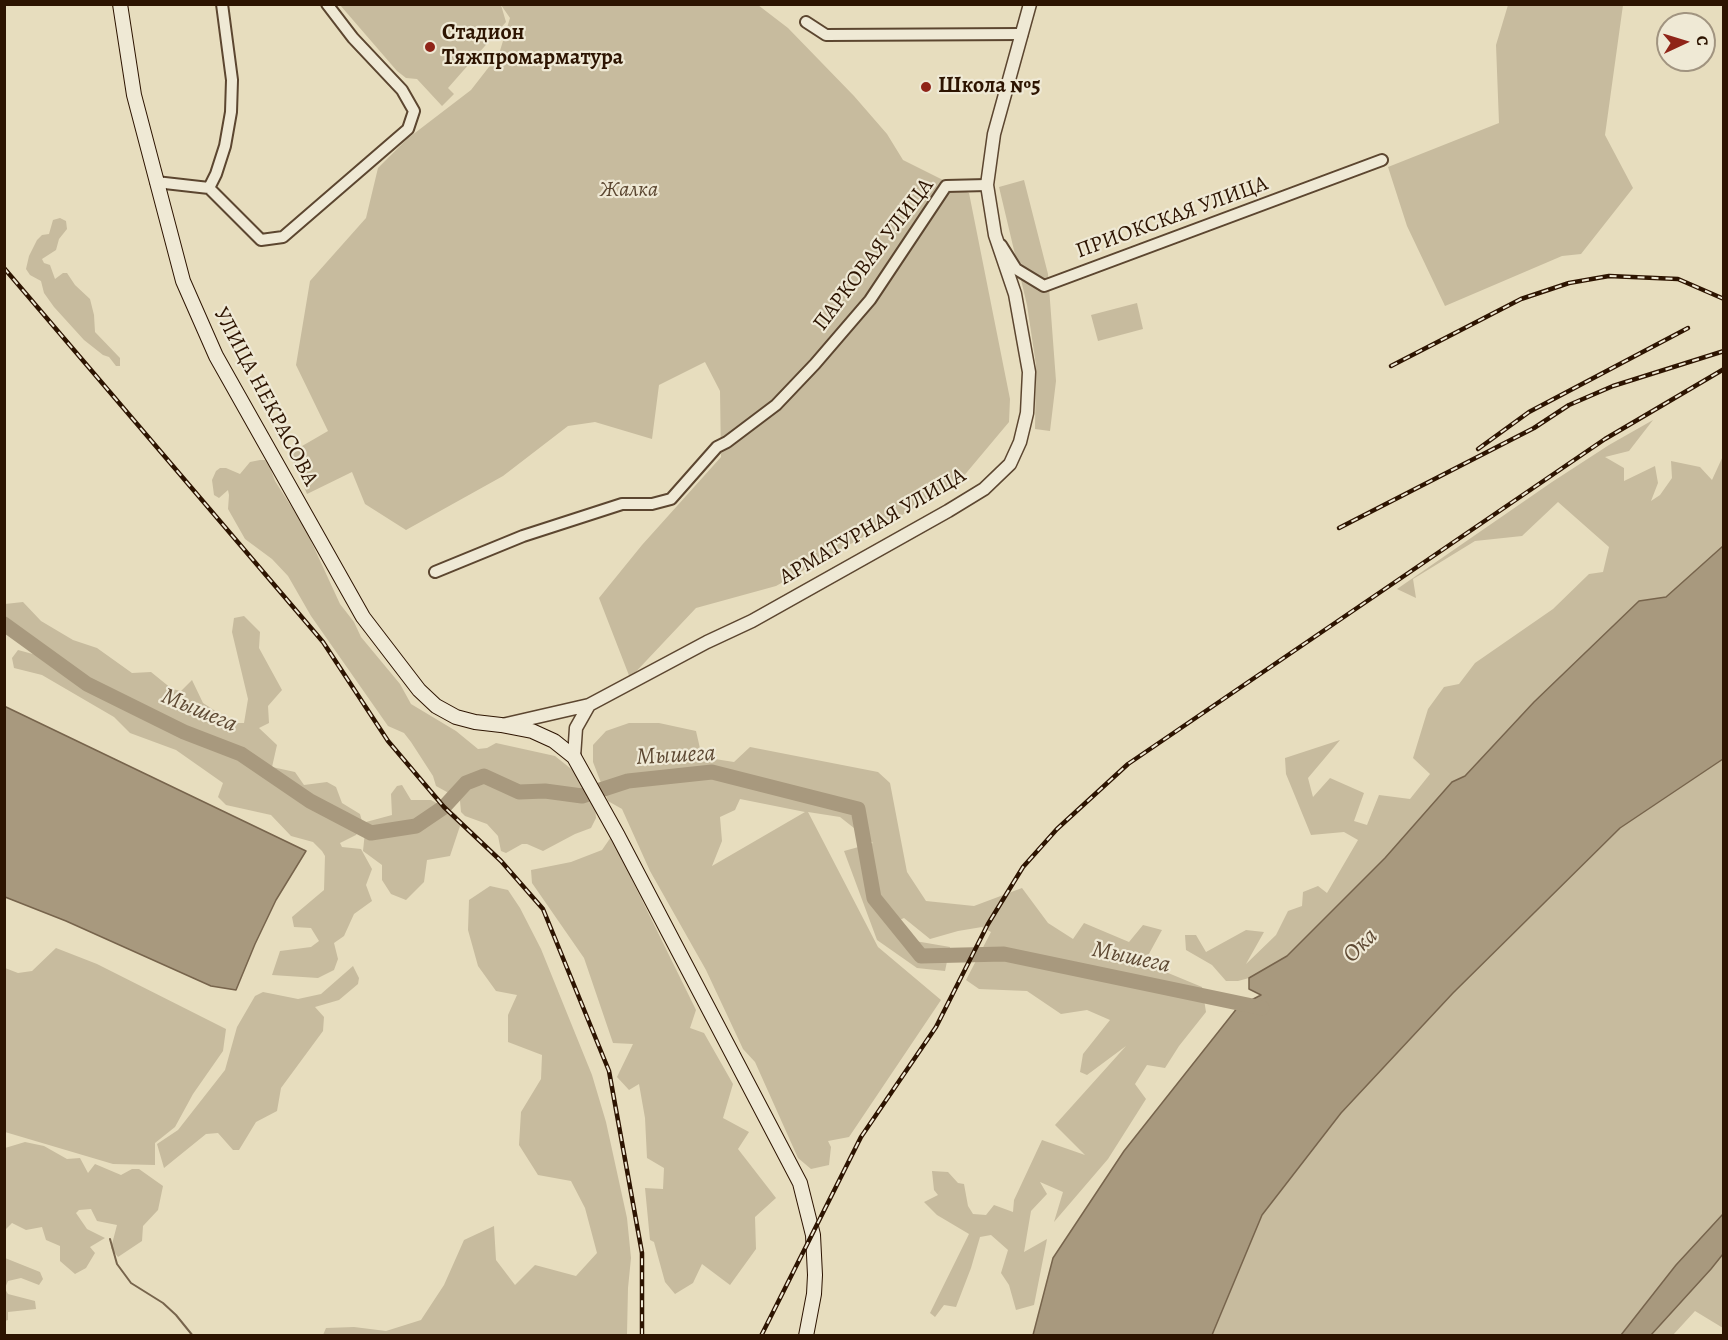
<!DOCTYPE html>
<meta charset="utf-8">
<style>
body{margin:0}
#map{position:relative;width:1728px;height:1340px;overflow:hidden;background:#e7ddbe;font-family:Alegreya,serif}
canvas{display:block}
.frame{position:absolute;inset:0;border:6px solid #2d1401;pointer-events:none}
.north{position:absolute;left:1656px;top:12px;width:60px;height:60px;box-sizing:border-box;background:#efe9d5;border:2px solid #a19480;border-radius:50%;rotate:86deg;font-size:16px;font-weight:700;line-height:24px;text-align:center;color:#2d1401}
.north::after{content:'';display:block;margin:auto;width:21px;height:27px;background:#8f2418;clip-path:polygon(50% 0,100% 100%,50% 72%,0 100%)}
</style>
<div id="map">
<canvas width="1728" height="1340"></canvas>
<div class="frame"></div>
<div class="north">С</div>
</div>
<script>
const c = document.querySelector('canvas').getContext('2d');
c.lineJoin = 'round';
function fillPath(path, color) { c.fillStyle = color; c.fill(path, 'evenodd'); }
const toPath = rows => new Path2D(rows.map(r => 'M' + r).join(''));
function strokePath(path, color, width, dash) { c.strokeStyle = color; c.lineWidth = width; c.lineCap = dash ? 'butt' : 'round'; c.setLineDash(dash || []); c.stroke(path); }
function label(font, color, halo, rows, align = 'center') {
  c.font = font + ' Alegreya,serif'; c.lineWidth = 4.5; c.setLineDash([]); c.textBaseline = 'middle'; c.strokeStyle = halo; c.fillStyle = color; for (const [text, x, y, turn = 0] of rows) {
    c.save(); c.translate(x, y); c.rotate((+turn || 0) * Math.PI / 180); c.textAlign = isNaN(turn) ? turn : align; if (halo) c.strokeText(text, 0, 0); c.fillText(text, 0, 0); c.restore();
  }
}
fillPath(toPath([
 [340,5,758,5,788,28,854,96,887,134,903,160,969,193,1010,399,1009,422,957,484,776,586,696,608,630,678,599,598,642,545,721,457,720,391,705,362,659,385,652,439,595,422,568,426,503,476,406,530,365,504,352,472,307,494,290,453,328,431,296,365,310,281,366,218,378,168,407,139,471,90,499,54,510,18,501,5,506,22,448,88,454,94,442,106,417,79,406,78,397,71],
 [1508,5,1623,5,1605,135,1633,188,1581,254,1562,256,1445,306,1407,226,1388,167,1499,123,1496,45],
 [1024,180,1048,274,1056,381,1050,431,1035,429,1036,365,1027,305,999,187],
 [60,218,66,221,67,229,59,239,56,250,42,259,44,263,50,265,55,279,63,273,67,273,75,285,90,299,94,315,95,332,120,358,120,366,116,366,109,357,103,355,84,340,54,307,44,293,41,281,30,275,26,269,29,256,37,240,42,235,49,234,53,220],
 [1137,303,1143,329,1098,341,1091,315],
 [1653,420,1629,451,1605,457,1624,468,1624,481,1655,466,1658,483,1651,501,1660,495,1672,478,1671,461,1700,467,1712,480,1723,456,1723,546,1666,597,1639,601,1534,702,1465,776,1452,782,1385,858,1287,956,1249,978,1238,981,1226,981,1212,965,1186,950,1185,935,1196,935,1206,952,1246,930,1264,932,1246,964,1276,935,1288,911,1302,906,1303,892,1318,886,1327,893,1358,840,1344,832,1311,835,1286,774,1285,758,1340,740,1308,778,1313,797,1330,778,1364,793,1354,821,1367,825,1379,795,1410,799,1430,774,1413,758,1428,709,1444,687,1459,684,1475,663,1553,609,1589,574,1603,572,1609,547,1558,502,1522,536,1475,541,1413,579,1416,598,1397,589,1552,482,1609,445],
 [260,460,265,460,269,465,275,481,305,528,340,604,354,622,361,637,400,684,411,704,456,731,478,749,487,748,496,743,555,756,580,776,595,806,596,818,591,828,575,834,543,851,527,844,522,844,506,853,501,851,498,836,487,824,465,816,461,812,460,801,456,797,436,786,433,776,411,742,404,733,388,726,311,616,288,576,272,559,245,539,228,509,229,495,228,490,219,498,214,495,212,480,216,471,220,468,226,468,240,474,250,462],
 [23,602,41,621,73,640,97,648,132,673,151,672,172,689,181,691,192,680,203,703,234,723,244,723,248,699,232,632,234,618,244,616,260,632,259,648,282,690,268,706,269,723,259,728,277,745,272,767,295,772,304,785,327,782,336,787,342,803,360,814,363,825,356,835,340,843,342,847,361,849,372,869,366,885,372,901,354,914,344,936,334,943,338,959,334,970,318,978,272,975,280,951,311,947,319,941,311,928,294,927,292,917,324,890,325,856,322,851,313,842,291,836,271,815,226,805,218,797,223,783,176,750,130,733,114,717,42,675,14,668,12,658,18,650,55,660,46,647,5,617,5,604],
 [629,723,659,723,696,731,702,757,734,762,750,747,878,772,890,783,907,872,926,901,974,906,1022,888,1048,923,1073,939,1084,923,1129,942,1143,925,1162,930,1144,963,1202,987,1206,1012,1179,1046,1165,1068,1147,1065,1135,1084,1146,1099,1108,1159,1054,1222,1063,1192,1040,1182,1047,1194,1031,1211,1024,1252,1047,1239,1034,1305,1016,1310,1009,1285,1001,1273,1008,1250,991,1235,980,1237,971,1268,956,1307,944,1305,935,1317,930,1313,969,1234,937,1215,924,1202,938,1195,934,1190,932,1171,948,1172,958,1183,964,1184,968,1206,973,1214,986,1215,994,1205,1013,1212,1014,1200,1042,1140,1085,1155,1055,1125,1126,1046,1087,1075,1080,1072,1083,1054,1110,1020,1087,1010,1061,1014,1027,991,979,989,966,980,991,932,982,927,958,931,930,939,904,918,895,922,915,941,950,947,945,971,917,968,877,940,844,851,873,843,840,817,808,812,878,947,941,1000,849,1137,828,1141,831,1147,829,1165,811,1169,798,1158,755,1062,743,1049,706,970,650,871,622,809,608,801,593,762,593,745,606,731],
 [740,799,805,812,712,866,722,841,720,817,735,810],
 [1723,759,1723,1214,1676,1265,1621,1335,1212,1336,1262,1215,1341,1113,1453,993,1620,828],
 [402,785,411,800,431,800,457,815,460,826,450,856,427,860,424,882,406,900,391,894,382,880,382,865,363,851,366,822,392,815,391,794,397,786],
 [611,837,696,1010,690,1028,704,1033,733,1084,723,1118,749,1132,738,1149,776,1198,755,1217,756,1249,730,1285,702,1264,693,1283,675,1294,665,1282,654,1242,650,1240,645,1188,663,1189,664,1168,647,1158,645,1118,639,1084,629,1090,617,1077,633,1044,613,1043,584,958,532,883,531,870,571,862,602,850],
 [490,886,508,890,520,908,541,949,592,1075,606,1122,627,1218,631,1258,628,1288,627,1334,323,1335,326,1328,354,1327,386,1331,421,1320,444,1285,464,1240,494,1226,496,1260,515,1285,535,1265,576,1276,597,1253,585,1208,571,1181,538,1175,519,1145,521,1112,541,1079,542,1055,508,1042,508,1015,517,995,496,991,478,966,468,930,469,900],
 [56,948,97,964,226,1029,223,1051,193,1094,175,1127,155,1143,155,1165,113,1164,5,1132,5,968,18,973,32,971],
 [353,966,359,978,358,984,339,1000,315,1007,324,1017,323,1031,281,1088,277,1111,256,1122,239,1150,233,1150,218,1133,206,1134,164,1168,157,1144,178,1130,225,1070,237,1027,255,996,263,992,298,999,321,994],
 [25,1142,44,1146,67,1159,80,1158,88,1173,95,1164,121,1175,132,1169,139,1169,163,1186,158,1210,143,1226,142,1241,118,1257,111,1248,117,1225,97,1221,91,1209,79,1210,76,1213,87,1229,105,1238,90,1247,95,1253,86,1268,75,1274,60,1261,60,1246,46,1240,42,1227,26,1230,12,1223,5,1230,5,1148],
 [1723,1254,1723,1328,1695,1311,1673,1335,1651,1336],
 [5,1258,40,1272,43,1279,39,1285,21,1278,8,1281,5,1288],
 [5,1289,8,1294,35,1301,36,1309,8,1312,8,1320,5,1321]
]), '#c7bb9e');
const water = toPath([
 [1723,546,1723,759,1620,828,1453,993,1341,1113,1262,1215,1212,1335,1033,1335,1053,1258,1124,1151,1238,1007,1261,995,1249,989,1249,978,1287,956,1385,858,1452,782,1465,776,1534,702,1639,601,1666,597,1723,546],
 [4,706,306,851,276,900,255,944,236,990,211,986,66,921,5,897,4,706],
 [1723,1214,1723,1254,1711,1269,1651,1335,1621,1335,1676,1265,1723,1214]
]);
fillPath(water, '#a8997e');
strokePath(water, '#77644c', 1.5);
strokePath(toPath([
 [110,1239,117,1264,131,1283,163,1303,176,1315,193,1336]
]), '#77644c', 2);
strokePath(toPath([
 [4,624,87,684,184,732,241,754,310,801,371,833,416,826,444,807,466,783,484,776,519,792,545,791,582,796,628,781,712,772,858,809,874,898,921,956,1004,954,1262,1008]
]), '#a8997e', 15);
const minor = toPath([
 [222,4,232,80,231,112,225,146,216,174,209,188,261,240,283,237,408,129,414,111,402,90,353,38,327,4],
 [806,22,826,35,1022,34],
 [156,182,209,188],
 [1001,245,1016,269,1044,286,1382,160],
 [435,572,523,536,622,504,652,504,671,499,717,447,727,442,776,405,815,364,870,300,946,186,987,185]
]);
const tertiary = toPath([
 [502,725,589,705,707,642,752,621,948,511,984,489,1010,464,1020,442,1027,413,1029,372,1015,294,995,235,987,185,994,134,1030,4],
 [574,757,576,728,589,705]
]);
const secondary = toPath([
 [120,4,134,95,183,281,216,356,363,617,419,690,436,706,456,717,475,722,501,725,532,731,554,741,574,757,618,836,800,1183,813,1235,815,1275,814,1294,806,1336]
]);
strokePath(minor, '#5c4630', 14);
strokePath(tertiary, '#5c4630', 15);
strokePath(secondary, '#2d1401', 16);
strokePath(minor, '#efe9d5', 10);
strokePath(tertiary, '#efe9d5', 12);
strokePath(secondary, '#efe9d5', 14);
const rail = toPath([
 [4,268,323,642,388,741,444,807,501,861,543,909,609,1071,642,1253,642,1336],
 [1391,366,1521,299,1569,283,1609,276,1678,279,1724,299],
 [1478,449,1529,412,1688,328],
 [1339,528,1534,428,1569,405,1613,386,1724,351],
 [761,1336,861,1137,936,1027,988,924,1023,867,1057,829,1128,764,1605,439,1724,369]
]);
strokePath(rail, '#2d1401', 4.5);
strokePath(rail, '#efe9d5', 2, [7]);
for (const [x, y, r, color] of [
 [430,47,6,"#8f2418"],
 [926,87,6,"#8f2418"]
]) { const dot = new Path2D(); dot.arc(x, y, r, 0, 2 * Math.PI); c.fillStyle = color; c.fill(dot); strokePath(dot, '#efe9d5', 2); }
label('bold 22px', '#2d1401', '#efe9d5', [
 ["Стадион",442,34],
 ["Тяжпромарматура",442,59],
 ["Школа №5",938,87]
], 'left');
label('italic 22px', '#5b4630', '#efe9d5', [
 ["Жалка",629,191]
]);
label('22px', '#2d1401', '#efe9d5', [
 ["ПРИОКСКАЯ УЛИЦА",1172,218,-20],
 ["ПАРКОВАЯ УЛИЦА",874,255,-53],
 ["УЛИЦА НЕКРАСОВА",265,397,62],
 ["АРМАТУРНАЯ УЛИЦА",873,527,-30]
]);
label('italic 24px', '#5e4933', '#efe9d5', [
 ["Мышега",199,711,23],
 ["Мышега",676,756,-3],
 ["Ока",1361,946,-45],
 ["Мышега",1131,958,12]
]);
</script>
